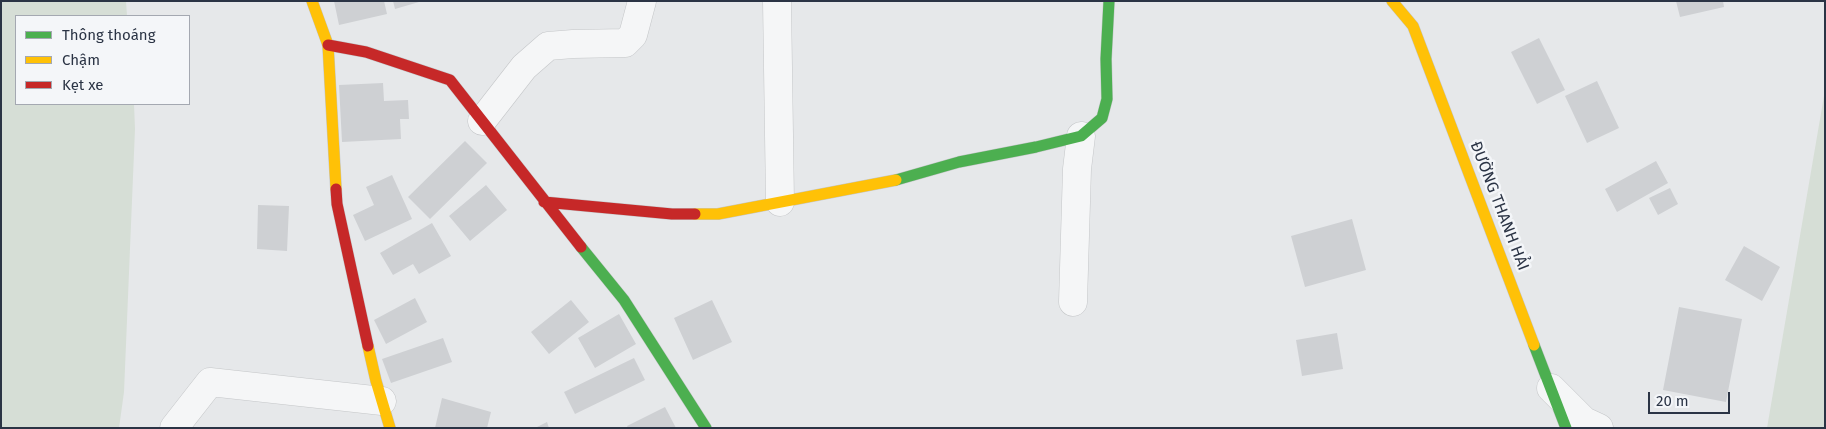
<!DOCTYPE html>
<meta charset="utf-8">
<style>
body{margin:0}
#map{position:relative;width:1826px;height:429px;overflow:hidden;background:#e6e8ea;font-family:"Fira Sans",sans-serif}
canvas{display:block}
.frame{position:absolute;inset:0;border:2px solid #2b3445;pointer-events:none}
.legend{position:absolute;left:15px;top:15px;width:175px;height:90px;box-sizing:border-box;background:#f4f6f9;border:1px solid #a4a8b1;margin:0;padding:6px 9px;list-style:none;font-size:15px;color:#2b3445}
.legend li{display:flex;align-items:center;gap:10px;height:25px}
.legend b{width:25px;border:1px solid #a4a8b1}
.scale{position:absolute;left:1648px;top:392px;width:82px;height:22px;box-sizing:border-box;border:2px solid #2b3445;border-top:0;padding-left:6px;font-size:15px;line-height:18px;white-space:nowrap;color:#2b3445;-webkit-text-stroke:4px #f4f6f9;paint-order:stroke}
</style>
<div id="map">
<canvas width="1826" height="429"></canvas>
<div class="frame"></div>
<ul class="legend">
<li><b style="height:6px;background:#4caf50"></b>Thông thoáng</li>
<li><b style="height:6px;background:#ffc107"></b>Chậm</li>
<li><b style="height:6px;background:#c62828"></b>Kẹt xe</li>
</ul>
<div class="scale">20 m</div>
</div>
<script>
const c = document.querySelector('canvas').getContext('2d');
c.lineJoin = 'round';
function fillPath(path, color) { c.fillStyle = color; c.fill(path, 'evenodd'); }
const toPath = rows => new Path2D(rows.map(r => 'M' + r).join(''));
function strokePath(path, color, width, dash) { c.strokeStyle = color; c.lineWidth = width; c.lineCap = dash ? 'butt' : 'round'; c.setLineDash(dash || []); c.stroke(path); }
function label(font, color, halo, rows, align = 'center') {
  c.font = font + ' "Fira Sans",sans-serif'; c.lineWidth = 5; c.setLineDash([]); c.textBaseline = 'middle'; c.strokeStyle = halo; c.fillStyle = color; for (const [text, x, y, turn = 0] of rows) {
    c.save(); c.translate(x, y); c.rotate((+turn || 0) * Math.PI / 180); c.textAlign = isNaN(turn) ? turn : align; if (halo) c.strokeText(text, 0, 0); c.fillText(text, 0, 0); c.restore();
  }
}
fillPath(toPath([
 [1,1,126,1,127,16,16,16,16,104,134,104,135,129,124,392,119,428,1,428],
 [1825,90,1825,428,1767,428]
]), '#d6ded6');
fillPath(toPath([
 [334,1,384,1,387,14,339,25],
 [393,1,419,1,419,2,395,9],
 [1676,1,1723,1,1724,7,1680,17],
 [1539,38,1565,90,1537,104,1511,52],
 [1597,81,1619,128,1587,143,1565,96],
 [383,83,384,101,408,100,409,119,400,119,401,139,342,142,339,85],
 [465,141,487,163,430,219,408,197],
 [1656,161,1668,183,1617,212,1605,189],
 [392,175,412,219,365,241,353,215,374,205,366,187],
 [486,185,507,210,470,241,449,216],
 [1670,188,1678,204,1658,215,1649,198],
 [258,205,289,206,287,251,257,249],
 [1352,219,1366,270,1305,287,1291,236],
 [432,223,451,256,419,274,413,264,393,275,380,253],
 [1744,246,1780,267,1762,301,1725,280],
 [415,298,427,322,386,344,374,320],
 [571,300,589,322,549,354,531,332],
 [712,300,732,342,693,360,674,318],
 [1679,307,1742,319,1726,402,1663,390],
 [619,314,636,344,595,368,578,338],
 [1337,333,1343,369,1302,376,1296,340],
 [443,338,452,362,391,383,382,359],
 [634,358,645,380,575,414,564,392],
 [442,398,491,412,487,428,435,428],
 [665,407,676,428,628,428,627,426],
 [547,422,549,428,535,428]
]), '#ced0d3');
const street = toPath([
 [777,1,780,202],
 [482,121,524,67,548,46,573,44,625,43,633,35,642,1],
 [1073,302,1077,169,1081,136],
 [1551,388,1584,421,1599,428],
 [174,428,210,382,382,401]
]);
const fast = toPath([
 [896,180,959,162,1036,147,1081,136,1102,118,1107,99,1106,59,1109,1],
 [581,247,624,300,706,428],
 [1534,345,1566,428]
]);
const slow = toPath([
 [312,1,328,45,336,189],
 [1392,1,1413,26,1534,345],
 [695,214,718,214,896,180],
 [368,346,376,381,390,428]
]);
const jam = toPath([
 [328,45,366,52,450,80,581,247],
 [336,189,337,204,368,346],
 [544,202,672,214,695,214]
]);
strokePath(street, '#c4c6c8', 29);
strokePath(fast, '#c4c6c8', 12);
strokePath(slow, '#c4c6c8', 12);
strokePath(jam, '#c4c6c8', 12);
strokePath(street, '#f5f6f7', 28);
strokePath(fast, '#4caf50', 11);
strokePath(slow, '#ffc107', 11);
strokePath(jam, '#c62828', 11);
label('16px', '#2b3445', '#f4f6f9', [
 ["ĐƯỜNG THANH HẢI",1499,206,69]
]);
</script>
